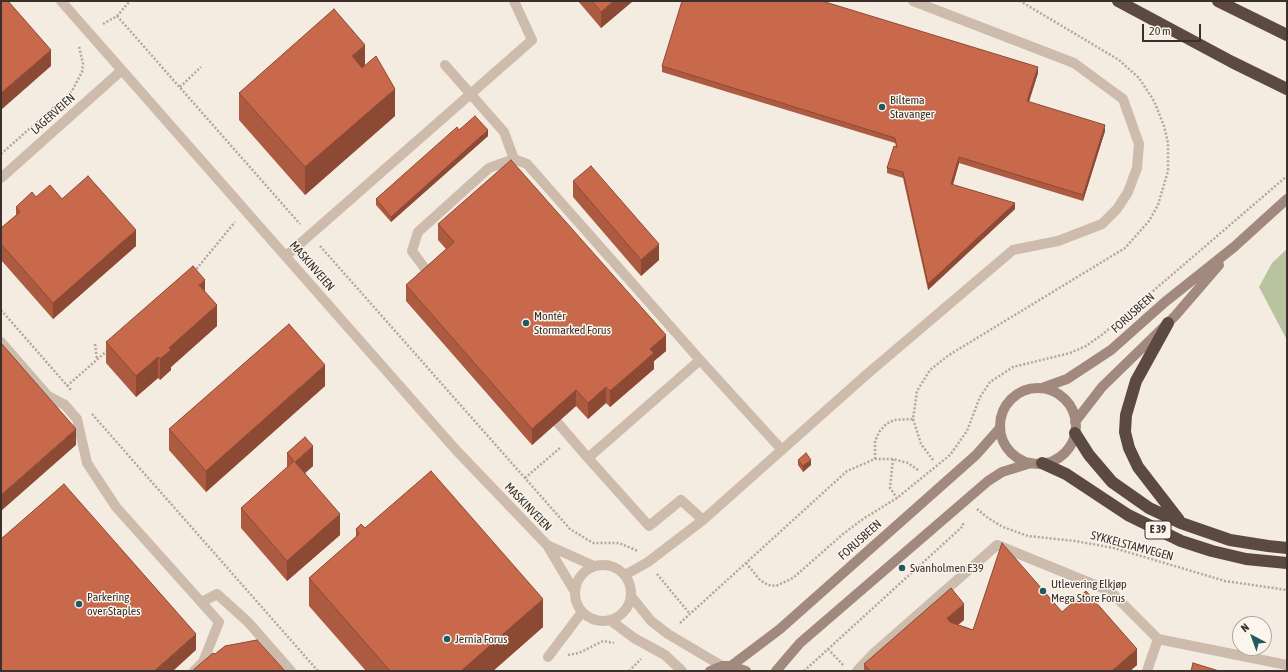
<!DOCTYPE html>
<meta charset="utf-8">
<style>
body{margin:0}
#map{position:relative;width:1288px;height:672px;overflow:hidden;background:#f4ebe1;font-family:"Asap Condensed",sans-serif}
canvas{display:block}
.frame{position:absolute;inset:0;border:2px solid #3b302b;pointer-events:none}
.north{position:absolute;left:1232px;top:616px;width:40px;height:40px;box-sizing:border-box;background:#fbf5ee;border:1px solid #aea6a0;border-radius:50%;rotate:319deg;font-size:11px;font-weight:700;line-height:16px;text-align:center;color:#3b302b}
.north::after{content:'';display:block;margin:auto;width:14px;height:18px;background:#1f5a5e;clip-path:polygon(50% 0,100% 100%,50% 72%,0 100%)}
.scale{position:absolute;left:1142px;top:24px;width:59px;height:18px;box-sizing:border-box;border:2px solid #3b302b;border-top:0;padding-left:5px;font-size:12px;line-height:14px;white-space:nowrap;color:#3b302b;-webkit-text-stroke:3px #fbf5ee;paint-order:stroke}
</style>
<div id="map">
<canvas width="1288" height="672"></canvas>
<div class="frame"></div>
<div class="north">N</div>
<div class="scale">20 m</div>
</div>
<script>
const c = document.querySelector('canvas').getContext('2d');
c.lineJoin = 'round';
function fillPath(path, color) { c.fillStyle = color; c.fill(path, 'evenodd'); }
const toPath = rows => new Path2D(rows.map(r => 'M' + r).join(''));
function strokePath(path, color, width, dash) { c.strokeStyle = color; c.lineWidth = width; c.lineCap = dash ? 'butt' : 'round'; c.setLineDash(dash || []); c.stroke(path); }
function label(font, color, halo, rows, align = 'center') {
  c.font = font + ' "Asap Condensed",sans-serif'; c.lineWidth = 3; c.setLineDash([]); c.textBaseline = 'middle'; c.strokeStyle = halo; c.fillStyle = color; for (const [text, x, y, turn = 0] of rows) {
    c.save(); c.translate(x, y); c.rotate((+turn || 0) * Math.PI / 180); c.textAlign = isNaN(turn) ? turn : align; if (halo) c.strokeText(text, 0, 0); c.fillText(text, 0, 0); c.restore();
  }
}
fillPath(toPath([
 [1287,249,1287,340,1259,287,1272,263]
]), '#b8c4a0');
strokePath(toPath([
 [117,16,300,224],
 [103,24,117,16,130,1],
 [180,87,201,67],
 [1,154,72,91,82,72,83,64,79,46],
 [320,246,570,529,593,543,619,543,638,551],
 [194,272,235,222],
 [1,310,71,390],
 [95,344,97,359],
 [67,386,109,349],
 [92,414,318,671],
 [875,459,875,441,879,432,886,424,894,420,913,419],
 [893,459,890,488,897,498],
 [933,460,921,444,913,419,917,391,930,370,949,355,1125,248,1149,221,1158,205,1168,171,1168,143,1164,126,1154,101,1139,78,1119,60,1020,1],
 [525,478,560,448],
 [977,509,988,518,1003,527,1028,536,1075,541,1114,548,1225,581,1287,590],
 [746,563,760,580,768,585,776,586,793,578,843,534,863,519,897,498,950,455,967,431,980,397,990,382,1013,367,1070,353,1086,346,1103,334,1287,176],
 [657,574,690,614],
 [680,623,847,471,875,459,893,459,908,463,918,470],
 [828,649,843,665],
 [568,655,579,653,603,641,614,643],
 [629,671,641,659],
 [804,671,963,526,963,523]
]), '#b9a596', 2.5, [2, 2]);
strokePath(toPath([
 [445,65,504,132,514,159],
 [286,256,532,40,514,1],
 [432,278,412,251,418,232,489,168,514,159,527,164,700,360],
 [1,342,48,396,65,405,77,419,87,463,116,507,219,622,203,662,194,671],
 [557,422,588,458],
 [703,520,681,500,649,526,588,458,700,360,782,450],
 [625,575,648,562,703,520,866,375,1013,250,1058,241,1102,224,1117,209,1128,192,1137,168,1139,144,1123,99,1074,63,913,1],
 [202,602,217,594,248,622,291,671],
 [548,657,582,612],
 [857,671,874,653,997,545,1110,591,1158,639],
 [1147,671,1158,639,1287,665]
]), '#cdbbac', 10);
strokePath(toPath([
 [61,1,456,450,547,545],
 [1,178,122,70],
 '575 593a28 28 0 1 1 56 0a28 28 0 1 1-56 0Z',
 [575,592,547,545,594,566],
 [631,596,651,621,668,634,722,666],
 [610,620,634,638,665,655,682,671]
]), '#cdbbac', 10);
strokePath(toPath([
 [1042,388,1067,379,1111,350,1165,302,1234,247,1287,199],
 '1000 426a38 38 0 1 1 76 0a38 38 0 1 1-76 0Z',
 [1075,422,1102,387,1175,316,1219,265],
 [731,666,780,629,976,455,1000,428],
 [710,671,722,666,731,666,746,671],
 [776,671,800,643,988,481,1002,472,1031,463]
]), '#a18a7d', 10);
strokePath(toPath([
 [1118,1,1232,62,1287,89],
 [1218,1,1287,35],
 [1168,323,1136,381,1126,415,1125,432,1129,448,1138,467,1179,520],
 [1075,433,1089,455,1112,482,1149,508,1181,523,1230,540,1268,546,1287,548],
 [1042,463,1066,474,1128,515,1181,541,1212,551,1246,559,1287,563]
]), '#5c4a42', 12);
fillPath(toPath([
 [578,1,633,1,601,28],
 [365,65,395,116,305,195,239,120,239,93],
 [662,66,1038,73,1029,102,1105,131,1083,201,959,163,953,185,1015,209,928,290,903,178,887,173,887,168,896,146,895,143,662,72],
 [459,130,488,136,391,222,376,205,376,199],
 [573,181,659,260,641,276,573,197],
 [36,197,62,199,136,246,53,319,1,260,1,228,16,215,16,207],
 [438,224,666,351,654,361,654,369,610,407,606,403,588,419,576,406,532,445,406,301,406,285,446,249,438,240],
 [205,291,217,326,171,367,171,370,160,380,158,378,136,397,106,363,106,342],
 [325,386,206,492,169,450,169,429],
 [287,453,313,466,305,473,340,535,287,581,241,528,241,508,287,468],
 [798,460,811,465,803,472,798,465],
 [365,528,543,627,493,671,366,671,309,606,309,578,356,537,356,529],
 [1062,612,1137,665,1130,671,864,671,864,664,964,620,958,625,973,630]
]), '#ac5a40');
fillPath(toPath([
 [614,1,633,1,601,28,601,12],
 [365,45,365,73,352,56],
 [51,50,51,66,1,110,1,93],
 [1038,67,1038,73,1027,107,1027,101],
 [395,89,395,116,305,195,305,167],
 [1105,125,1105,131,1083,201,1083,195],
 [488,130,488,136,391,222,391,217],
 [959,157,959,163,951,190,951,184],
 [1015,203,1015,209,928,290,928,284],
 [136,230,136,246,53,319,53,303],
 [659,244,659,260,641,276,641,260],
 [205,280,205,301,199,285],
 [217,305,217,326,171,367,171,370,160,380,160,359,169,348],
 [666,335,666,351,654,361,654,369,610,407,610,391,650,349],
 [158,357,158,378,136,397,136,376],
 [325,365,325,386,206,492,206,471],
 [606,387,606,403,588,419,588,403],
 [576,390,576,406,532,445,532,429],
 [76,429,76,445,1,511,1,495],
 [313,446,313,466,295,482,295,462],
 [811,460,811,465,803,472,803,466],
 [340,514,340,535,287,581,287,561],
 [543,599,543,627,493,671,461,671],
 [964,604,964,620,947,634,947,618],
 [196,634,196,650,173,671,154,671],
 [1137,649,1137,665,1130,671,1113,671,1113,670]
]), '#8c4a34');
const building = toPath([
 [1,1,8,1,51,50,1,93,1,1],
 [592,1,614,1,601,12,592,1],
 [682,1,822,1,1038,67,1027,101,1105,125,1083,195,959,157,951,184,1015,203,928,284,903,172,887,168,894,146,897,147,895,138,662,66,682,1],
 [334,9,365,45,352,56,362,68,376,56,395,89,305,167,239,93,334,9],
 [475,116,488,130,391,217,376,199,457,127,459,130,475,116],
 [511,160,666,335,650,349,654,353,610,391,606,387,588,403,576,390,532,429,406,285,454,242,438,224,511,160],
 [591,166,659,244,641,260,573,181,591,166],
 [88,176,136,230,53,303,1,244,1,228,20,212,16,207,32,192,36,197,50,185,62,199,88,176],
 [193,266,205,280,199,285,217,305,169,348,171,350,160,359,158,357,136,376,106,342,193,266],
 [289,324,325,365,206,471,169,429,289,324],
 [1,343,76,429,1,495,1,343],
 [305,437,313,446,295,462,340,514,287,561,241,508,294,461,287,453,305,437],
 [806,453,811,460,803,466,798,460,806,453],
 [431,471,543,599,461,671,390,671,309,578,359,534,356,529,361,524,365,528,431,471],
 [64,484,196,634,154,671,1,671,1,539,64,484],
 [1002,543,1062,612,1086,591,1137,649,1113,670,1114,671,870,671,864,664,951,588,964,604,947,618,950,622,973,630,1002,543],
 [257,640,285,671,192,671,213,653,215,654,225,646,257,640],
 [1193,663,1219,671,1191,671,1193,663]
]);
fillPath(building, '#c8694b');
strokePath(building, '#8c4a34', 1);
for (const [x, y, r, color] of [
 [882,107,4,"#1f5a5e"],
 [526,323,4,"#1f5a5e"],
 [902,568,4,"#1f5a5e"],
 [1043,591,4,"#1f5a5e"],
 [79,604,4,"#1f5a5e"],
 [447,639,4,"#1f5a5e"]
]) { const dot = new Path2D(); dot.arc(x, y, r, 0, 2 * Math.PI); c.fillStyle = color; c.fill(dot); strokePath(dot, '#fbf5ee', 1.5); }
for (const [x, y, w] of [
 [1158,530,26]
]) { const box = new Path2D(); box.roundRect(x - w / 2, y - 9, w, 18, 3); c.fillStyle = '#fbf5ee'; c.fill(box); strokePath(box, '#3b302b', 1); }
label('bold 11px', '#3b302b', null, [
 ["E 39",1158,530]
]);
label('12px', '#3b302b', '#fbf5ee', [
 ["Biltema",890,100],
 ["Stavanger",890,114],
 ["Montér",534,316],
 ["Stormarked Forus",534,330],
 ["Svanholmen E39",910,568],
 ["Utlevering Elkjøp",1051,584],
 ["Mega Store Forus",1051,598],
 ["Parkering",87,597],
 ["over Staples",87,611],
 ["Jernia Forus",455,639]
], 'left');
label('12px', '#3b302b', '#fbf5ee', [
 ["LAGERVEIEN",53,114,-42],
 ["MASKINVEIEN",312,266,49],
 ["FORUSBEEN",1133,313,-42],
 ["MASKINVEIEN",528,507,46],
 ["FORUSBEEN",860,540,-42],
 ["SYKKELSTAMVEGEN",1132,546,15]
]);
</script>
